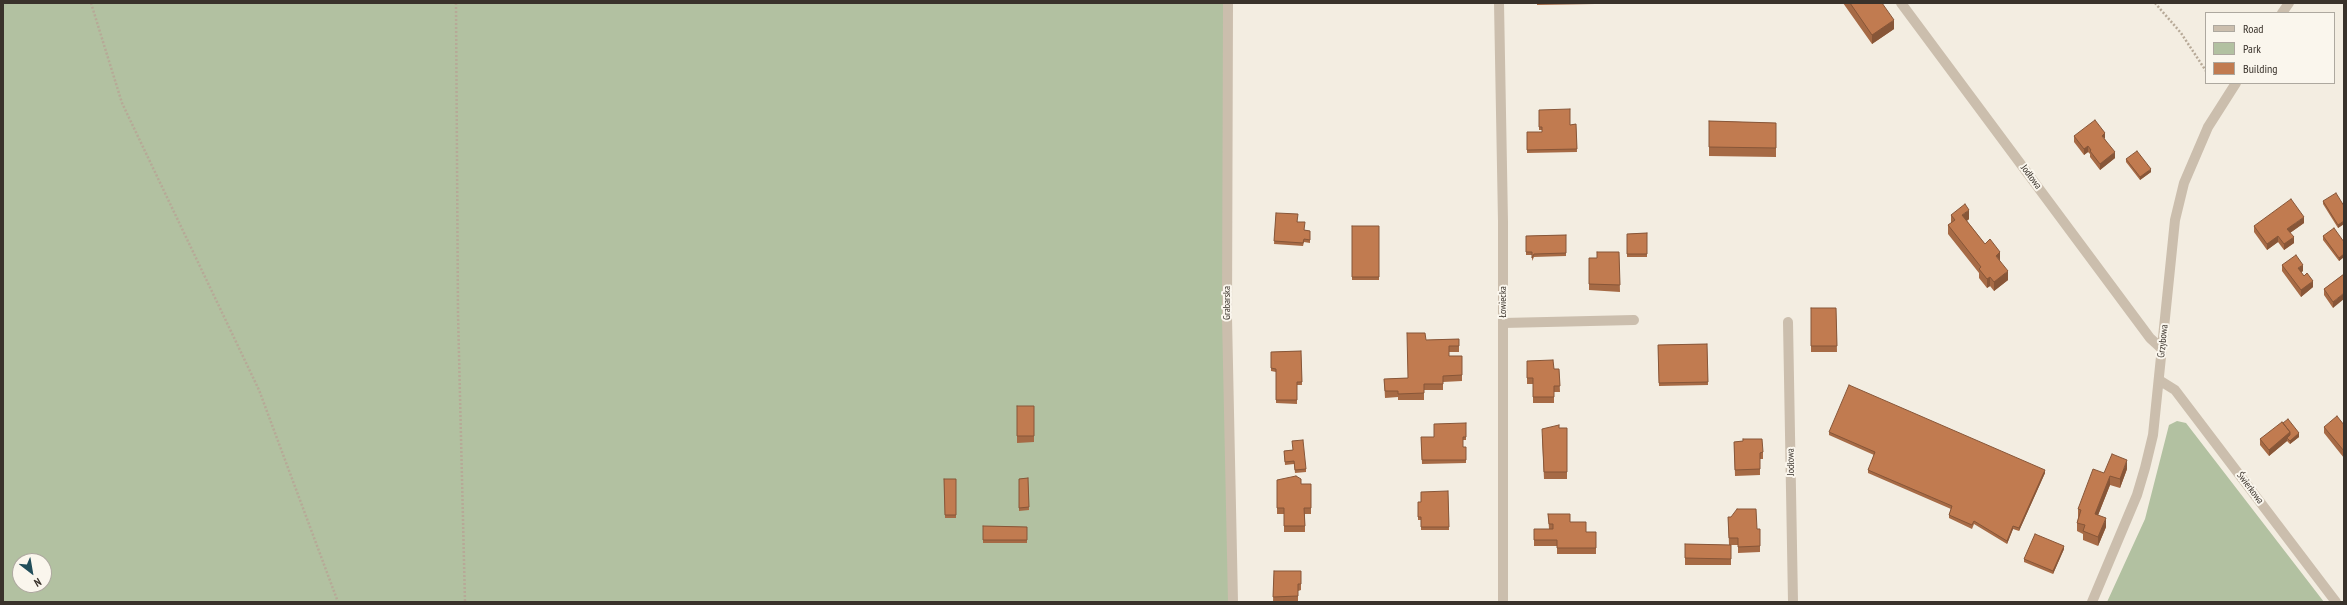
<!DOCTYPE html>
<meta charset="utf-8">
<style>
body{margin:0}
#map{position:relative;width:2347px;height:605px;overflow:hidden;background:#f3ede1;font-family:"PT Sans Narrow",sans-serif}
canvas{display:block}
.frame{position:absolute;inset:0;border:4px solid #39322b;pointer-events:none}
.legend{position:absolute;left:2205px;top:12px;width:130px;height:72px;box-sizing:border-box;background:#faf6ed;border:1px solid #ada89f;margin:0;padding:5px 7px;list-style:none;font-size:12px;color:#39322b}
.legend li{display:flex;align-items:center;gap:8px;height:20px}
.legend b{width:20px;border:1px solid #ada89f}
.north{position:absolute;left:12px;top:553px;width:40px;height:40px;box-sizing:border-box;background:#faf6ed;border:1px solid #ada89f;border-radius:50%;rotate:149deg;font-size:11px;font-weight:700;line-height:16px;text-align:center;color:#39322b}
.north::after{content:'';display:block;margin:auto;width:14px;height:18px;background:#224e5a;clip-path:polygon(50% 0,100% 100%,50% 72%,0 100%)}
</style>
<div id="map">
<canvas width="2347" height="605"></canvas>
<div class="frame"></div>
<ul class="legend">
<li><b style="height:5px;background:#cbbead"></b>Road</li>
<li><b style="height:11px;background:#b2c1a1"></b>Park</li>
<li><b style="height:11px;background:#c17b50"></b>Building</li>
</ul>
<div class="north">N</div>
</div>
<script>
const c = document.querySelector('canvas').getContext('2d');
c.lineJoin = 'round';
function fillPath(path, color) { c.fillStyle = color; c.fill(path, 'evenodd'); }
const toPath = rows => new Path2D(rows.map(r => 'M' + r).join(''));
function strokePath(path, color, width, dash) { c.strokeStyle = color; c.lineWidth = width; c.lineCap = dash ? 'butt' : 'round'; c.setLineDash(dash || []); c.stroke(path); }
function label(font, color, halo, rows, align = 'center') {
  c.font = font + ' "PT Sans Narrow",sans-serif'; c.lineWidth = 4; c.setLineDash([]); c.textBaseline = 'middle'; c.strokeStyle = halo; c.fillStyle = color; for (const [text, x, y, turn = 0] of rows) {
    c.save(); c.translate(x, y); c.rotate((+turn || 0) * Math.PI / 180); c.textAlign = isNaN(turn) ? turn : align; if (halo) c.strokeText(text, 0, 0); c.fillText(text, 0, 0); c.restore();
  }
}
fillPath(toPath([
 [3,3,1226,3,1229,602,3,602],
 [20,561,44,561,44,585,20,585],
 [2177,421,2186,423,2324,602,2107,602,2145,519,2169,425]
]), '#b2c1a1');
strokePath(toPath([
 [91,3,122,103,259,390,338,602],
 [456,3,458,314,465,602],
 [2155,3,2181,33,2206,71]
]), '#b7a997', 2.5, [2, 2]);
strokePath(toPath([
 [1503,323,1634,320]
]), '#cbbead', 10);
strokePath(toPath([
 [1228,3,1227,317,1233,602],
 [1499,3,1503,222,1503,602],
 [1901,3,2150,338,2162,349],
 [2282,13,2289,3],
 [1788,322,1793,602],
 [2159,380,2175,390,2336,602],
 [2092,602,2137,495,2145,468,2153,435,2175,220,2184,183,2208,127,2236,83]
]), '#cbbead', 10);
fillPath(toPath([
 [1537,3,1595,3,1595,4,1537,5],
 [1843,3,1882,3,1894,29,1872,44],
 [1539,110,1570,125,1576,124,1577,152,1527,153,1527,132,1542,132,1542,130,1539,130],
 [1709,121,1776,123,1776,157,1709,156],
 [2074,136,2105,139,2115,158,2100,170,2090,157,2090,154,2088,152,2084,155,2074,142],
 [2126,159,2151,172,2140,180,2126,162],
 [2323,201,2344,206,2344,224,2338,228,2323,204],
 [1276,213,1298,222,1304,230,1310,231,1310,243,1304,242,1303,246,1274,244],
 [1951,215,1969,219,1967,221,1985,244,2000,261,2008,280,1994,291,1990,286,1987,288,1979,278,1979,273,1948,234,1948,225,1951,223],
 [2304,223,2290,233,2294,243,2284,250,2278,242,2267,250,2254,232,2254,226],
 [1352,226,1379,226,1379,280,1352,280],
 [1647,233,1647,257,1627,257,1627,234],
 [1566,235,1566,256,1534,257,1532,261,1532,255,1526,255,1526,236],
 [2323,236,2344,242,2344,257,2339,261,2323,240],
 [1619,252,1620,292,1589,290,1589,258,1597,258],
 [2282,265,2303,271,2301,272,2313,287,2301,297,2282,271],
 [2344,274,2333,308,2324,295,2324,289],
 [1811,308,1836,308,1837,352,1811,352],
 [1459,339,1459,352,1449,352,1449,356,1462,356,1462,381,1443,382,1443,390,1424,390,1424,400,1398,400,1398,397,1385,398,1384,379,1408,378,1426,340],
 [1707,344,1708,385,1659,386,1658,345],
 [1301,351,1302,385,1297,385,1297,404,1276,403,1276,372,1271,371,1271,352],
 [1527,361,1554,369,1559,369,1560,392,1554,392,1554,403,1533,403,1533,384,1527,384],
 [1017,406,1034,406,1034,442,1017,443],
 [1466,423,1466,440,1463,440,1463,447,1466,447,1466,463,1422,464,1421,437,1434,437],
 [2283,423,2299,437,2290,444,2287,441,2269,456,2260,445,2260,439],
 [2344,425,2344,458,2324,433,2324,427],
 [1559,428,1567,428,1567,479,1544,479,1542,435],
 [1829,432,2045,473,2019,531,2013,529,2007,544,1974,524,1972,529,1949,518,1949,515,1951,509,1868,473,1868,470,1874,455,1829,435],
 [1743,441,1763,452,1763,459,1760,459,1760,475,1735,476,1734,442],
 [1292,450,1306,469,1306,472,1295,473,1294,464,1285,465,1284,451],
 [2127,469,2120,488,2110,485,2098,515,2106,527,2098,546,2083,540,2083,534,2077,531,2077,523,2078,518,2078,509,2104,473],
 [1028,478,1029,510,1019,511,1019,479],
 [944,479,956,479,956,518,945,518],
 [1277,480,1301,484,1311,484,1311,514,1305,514,1305,532,1284,532,1284,514,1277,514],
 [1448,491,1449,530,1421,530,1421,520,1418,520,1418,505,1421,502],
 [1548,514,1570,522,1586,532,1596,532,1596,554,1557,554,1557,546,1534,546,1534,529,1549,529],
 [1728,517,1757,529,1760,529,1760,552,1738,553,1738,545,1731,545,1731,565,1685,565,1685,544,1729,545],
 [983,526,1027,527,1027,543,983,543],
 [2064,549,2053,574,2024,562,2024,559],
 [1274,571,1301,571,1301,590,1298,591,1298,602,1273,602]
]), '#a66a45');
fillPath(toPath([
 [1894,20,1894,29,1872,44,1872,35],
 [2105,133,2105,139,2102,136],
 [2088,146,2088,152,2084,155,2084,149],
 [2115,152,2115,158,2100,170,2100,164],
 [2151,169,2151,172,2140,180,2140,177],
 [1969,210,1969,219,1962,224,1962,215],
 [2304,217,2304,223,2287,235,2287,229],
 [2344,221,2344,224,2338,228,2338,225],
 [2278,236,2278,242,2267,250,2267,244],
 [2294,237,2294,243,2284,250,2284,244],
 [2000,252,2000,261,1996,256],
 [2344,254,2344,257,2339,261,2339,258],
 [2303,265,2303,271,2298,275,2298,268],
 [2008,271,2008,280,1994,291,1994,282],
 [1990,277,1990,286,1987,288,1987,279],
 [2313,281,2313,287,2301,297,2301,290],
 [2344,293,2344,299,2333,308,2333,302],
 [2290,432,2290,438,2287,438,2287,441,2269,456,2269,450],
 [2299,433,2299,437,2290,444,2290,441],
 [2127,460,2127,469,2120,488,2120,479],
 [2045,470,2045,473,2019,531,2019,528],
 [2110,476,2110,485,2095,523,2095,514],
 [2106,518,2106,527,2098,546,2098,537],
 [2013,526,2013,529,2007,544,2007,541],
 [2064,546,2064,549,2053,574,2053,571]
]), '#875638');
const building = toPath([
 [1850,3,1882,3,1894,20,1872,35,1850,3],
 [1570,109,1570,125,1576,124,1577,149,1527,150,1527,132,1542,132,1542,127,1539,127,1539,110,1570,109],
 [2095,120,2105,133,2102,136,2115,152,2100,164,2090,151,2091,150,2088,146,2084,149,2074,136,2095,120],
 [1709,121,1776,123,1776,148,1709,147,1709,121],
 [2137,151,2151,169,2140,177,2126,159,2137,151],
 [2336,193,2344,206,2344,221,2338,225,2323,201,2336,193],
 [2291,199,2304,217,2287,229,2294,237,2284,244,2278,236,2267,244,2254,226,2291,199],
 [1965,204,1969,210,1962,215,1985,244,1990,239,2000,252,1996,256,2008,271,1994,282,1990,277,1987,279,1979,269,1981,267,1948,225,1955,220,1951,215,1965,204],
 [1276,213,1298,214,1297,222,1305,222,1304,230,1310,231,1310,240,1304,239,1303,243,1274,241,1276,213],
 [1352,226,1379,226,1379,277,1352,277,1352,226],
 [2334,228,2344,242,2344,254,2339,258,2323,236,2334,228],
 [1647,233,1647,254,1627,254,1627,234,1647,233],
 [1566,235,1566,253,1534,254,1532,258,1532,252,1526,252,1526,236,1566,235],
 [1597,252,1619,252,1620,285,1589,284,1589,258,1597,258,1597,252],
 [2296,255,2303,265,2298,268,2304,276,2307,273,2313,281,2301,290,2282,265,2296,255],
 [2344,274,2344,293,2333,302,2324,289,2344,274],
 [1811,308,1836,308,1837,346,1811,346,1811,308],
 [1407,333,1425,333,1426,340,1459,339,1459,346,1449,346,1449,356,1462,356,1462,375,1443,376,1443,384,1424,384,1424,393,1398,394,1398,391,1385,391,1384,379,1408,378,1407,333],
 [1707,344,1708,382,1659,383,1658,345,1707,344],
 [1301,351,1302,382,1297,382,1297,400,1276,400,1276,369,1271,368,1271,352,1301,351],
 [1553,360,1554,369,1559,369,1560,386,1554,386,1554,397,1533,397,1533,378,1527,378,1527,361,1553,360],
 [1849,385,2045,470,2019,528,2013,526,2007,541,1974,521,1972,525,1949,515,1952,506,1868,470,1875,452,1829,432,1849,385],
 [1017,406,1034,406,1034,436,1017,436,1017,406],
 [2337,416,2344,425,2344,451,2324,427,2337,416],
 [2288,419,2299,433,2290,441,2287,438,2290,435,2290,432,2283,423,2288,419],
 [2282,422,2290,432,2269,450,2260,439,2282,422],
 [1466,423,1466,437,1463,437,1463,447,1466,447,1466,460,1422,460,1421,437,1434,437,1434,424,1466,423],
 [1559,425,1559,428,1567,428,1567,472,1544,472,1542,429,1559,425],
 [1743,439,1762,439,1763,452,1760,453,1760,469,1735,470,1734,442,1743,441,1743,439],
 [1303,440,1306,469,1295,470,1294,461,1285,462,1284,451,1293,450,1292,441,1303,440],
 [2112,454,2127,460,2120,479,2110,476,2095,514,2106,518,2098,537,2083,531,2085,525,2077,523,2081,510,2078,509,2093,469,2104,473,2112,454],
 [1296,476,1301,479,1301,484,1311,484,1311,508,1304,508,1305,526,1284,526,1284,508,1277,508,1277,480,1296,476],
 [1028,478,1029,507,1019,508,1019,479,1028,478],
 [944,479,956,479,956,515,945,515,944,479],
 [1448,491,1449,527,1421,527,1421,517,1418,517,1418,502,1421,502,1421,492,1448,491],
 [1737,509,1756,509,1757,529,1760,529,1760,546,1738,547,1738,538,1729,538,1728,517,1731,517,1737,509],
 [1548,514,1570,514,1570,522,1586,522,1586,532,1596,532,1596,548,1557,548,1557,540,1534,540,1534,529,1553,529,1553,524,1549,524,1548,514],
 [983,526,1027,527,1027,540,983,540,983,526],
 [2035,534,2064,546,2053,571,2024,559,2035,534],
 [1685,544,1731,545,1731,559,1685,558,1685,544],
 [1274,571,1301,571,1301,584,1298,584,1298,596,1273,597,1274,571]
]);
fillPath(building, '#c17b50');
strokePath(building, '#875638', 1);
label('10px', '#39322b', '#faf6ed', [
 ["Jodłowa",2031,177,53],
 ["Łowiecka",1503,302,-90],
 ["Grabarska",1227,303,-90],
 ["Grzybowa",2163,341,-84],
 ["Jodłowa",1791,462,-91],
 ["Świerkowa",2250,488,53]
]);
</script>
